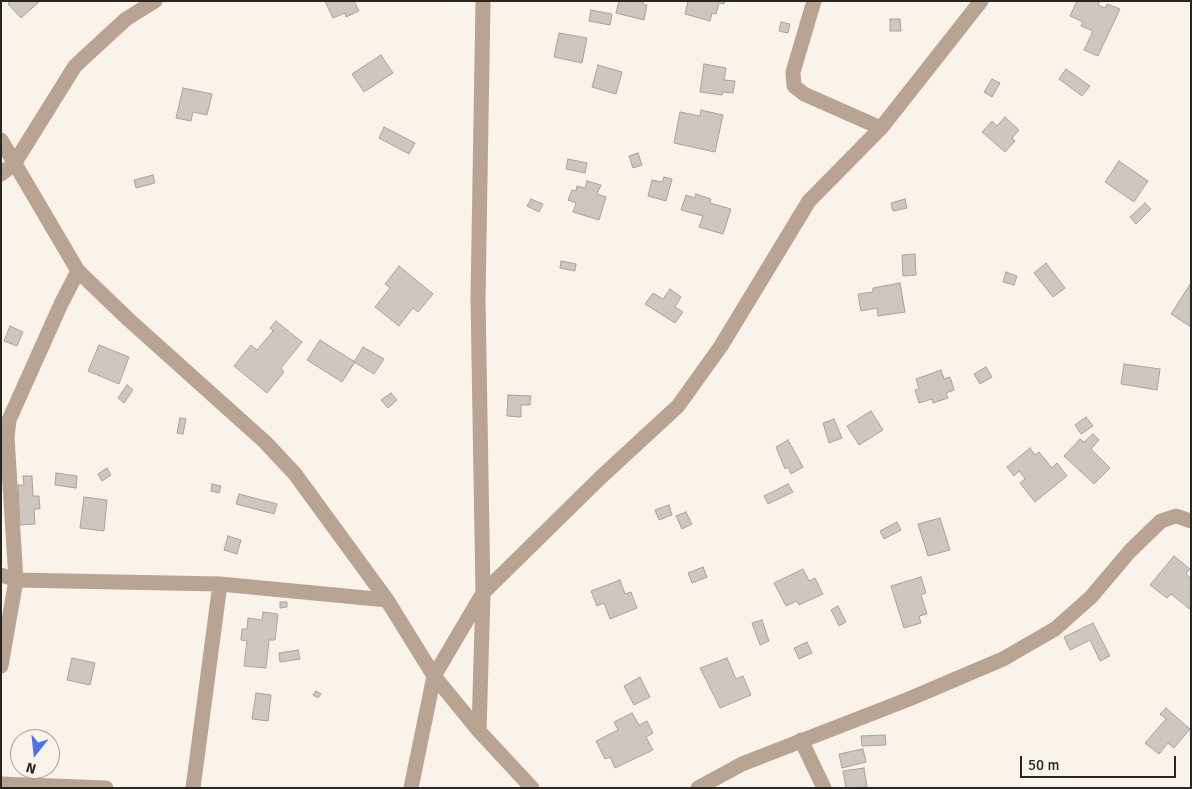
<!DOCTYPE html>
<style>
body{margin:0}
#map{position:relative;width:1192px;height:789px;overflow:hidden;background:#f9f3ea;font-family:Signika,sans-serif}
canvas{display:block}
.frame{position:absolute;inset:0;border:2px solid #282623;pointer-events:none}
.north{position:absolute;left:10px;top:729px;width:50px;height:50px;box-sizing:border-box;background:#f9f3ea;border:1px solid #a5a19a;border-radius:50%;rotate:196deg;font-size:14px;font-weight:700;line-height:20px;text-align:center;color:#282623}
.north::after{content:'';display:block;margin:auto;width:18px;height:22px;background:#4c73e7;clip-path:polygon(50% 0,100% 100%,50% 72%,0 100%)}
.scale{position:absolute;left:1020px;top:756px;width:156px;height:22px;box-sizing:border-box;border:2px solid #282623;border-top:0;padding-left:6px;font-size:15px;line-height:18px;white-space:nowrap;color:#282623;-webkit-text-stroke:4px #f9f3ea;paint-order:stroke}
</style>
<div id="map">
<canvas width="1192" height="789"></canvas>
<div class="frame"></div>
<div class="north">N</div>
<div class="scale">50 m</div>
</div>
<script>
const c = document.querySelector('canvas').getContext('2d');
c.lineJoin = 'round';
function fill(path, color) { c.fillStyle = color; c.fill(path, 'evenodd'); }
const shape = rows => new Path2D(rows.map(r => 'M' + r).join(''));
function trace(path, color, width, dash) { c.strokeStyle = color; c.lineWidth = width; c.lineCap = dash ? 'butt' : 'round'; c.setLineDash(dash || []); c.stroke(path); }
const building = shape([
 [10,1,40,1,21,18,8,4,10,1],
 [325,1,354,1,359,11,346,17,345,13,333,18,325,1],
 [619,1,644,1,643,4,647,5,644,20,616,13,619,1],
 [688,1,725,1,724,4,719,3,716,14,712,13,710,21,685,14,688,1],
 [1077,1,1100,1,1098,5,1105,8,1107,4,1120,9,1098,56,1084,50,1093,31,1081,26,1083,22,1070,16,1077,1],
 [591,10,612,14,610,25,589,21,591,10],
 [890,19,900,19,901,31,890,31,890,19],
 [781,22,790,24,788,33,779,31,781,22],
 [559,33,587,38,582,63,554,57,559,33],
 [381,55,393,73,364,92,352,74,381,55],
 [704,64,726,68,724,80,735,81,733,93,723,92,722,95,700,92,704,64],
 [598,65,622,72,616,94,592,87,598,65],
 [1066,69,1090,86,1082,96,1059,79,1066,69],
 [992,79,1000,83,992,97,984,92,992,79],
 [183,88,212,94,207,115,193,112,191,121,176,118,183,88],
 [701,110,723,115,715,152,674,143,680,112,700,116,701,110],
 [1005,117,1019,130,1012,138,1015,141,1005,152,982,132,992,121,997,126,1005,117],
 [384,127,415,143,409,154,379,138,384,127],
 [638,153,642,165,633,168,629,156,638,153],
 [568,159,587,163,585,173,566,169,568,159],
 [1119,161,1148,181,1134,202,1105,182,1119,161],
 [153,175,155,183,136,188,134,180,153,175],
 [664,177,672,179,666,201,648,196,652,180,662,182,664,177],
 [587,181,601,185,597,194,606,197,599,220,573,212,576,203,568,200,572,190,576,191,577,186,585,188,587,181],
 [696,194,711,199,710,203,731,209,723,234,699,227,703,216,681,210,686,195,695,198,696,194],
 [531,199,543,204,539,212,527,206,531,199],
 [905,199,907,208,893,211,891,203,905,199],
 [1145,203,1151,209,1136,224,1130,217,1145,203],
 [915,254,916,275,903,276,902,255,915,254],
 [561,261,576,264,575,271,560,268,561,261],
 [1046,263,1065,288,1053,297,1034,273,1046,263],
 [399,266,433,294,418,312,413,308,399,326,375,307,390,288,385,284,399,266],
 [1006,272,1017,276,1014,285,1003,282,1006,272],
 [900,283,905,312,878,316,877,308,861,311,858,294,873,292,873,288,900,283],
 [1191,283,1191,327,1171,314,1191,283],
 [670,289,681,297,675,307,683,312,675,323,645,304,653,293,663,299,670,289],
 [276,321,302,342,281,368,284,372,267,393,234,366,251,345,257,350,273,331,270,328,276,321],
 [10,326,23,332,17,346,4,341,10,326],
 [320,340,355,362,342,382,307,360,320,340],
 [99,345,129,357,119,384,88,371,99,345],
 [363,347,384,359,374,374,354,362,363,347],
 [1124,364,1160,369,1157,390,1121,384,1124,364],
 [986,367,992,377,980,384,974,374,986,367],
 [941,370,944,379,950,377,954,390,946,393,948,398,933,403,932,399,919,403,915,390,919,389,916,379,941,370],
 [127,385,133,390,124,403,118,398,127,385],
 [391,393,397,400,388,408,381,400,391,393],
 [508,395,531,396,530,405,521,405,521,417,507,416,508,395],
 [871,411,883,430,859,445,847,426,871,411],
 [1086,417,1093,426,1081,434,1075,425,1086,417],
 [180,418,186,419,183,434,177,433,180,418],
 [834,419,842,438,829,443,823,423,834,419],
 [1093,434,1099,440,1091,449,1110,468,1094,484,1064,456,1080,439,1084,442,1093,434],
 [788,440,803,467,791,474,788,467,785,469,776,447,788,440],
 [1030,448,1035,455,1039,452,1052,468,1057,463,1067,476,1035,502,1020,483,1025,479,1019,471,1014,476,1007,467,1030,448],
 [107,468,111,475,102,481,98,474,107,468],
 [56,473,77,476,76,488,55,485,56,473],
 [23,476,32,476,33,496,39,496,40,509,34,509,35,524,20,525,18,485,24,485,23,476],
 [212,484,221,486,219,493,211,491,212,484],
 [788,484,793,492,768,504,764,496,788,484],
 [239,494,277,504,274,514,236,504,239,494],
 [84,497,107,500,104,531,80,528,84,497],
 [669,505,672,515,659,520,655,510,669,505],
 [686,512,692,524,682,529,676,516,686,512],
 [940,518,950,550,928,556,918,524,940,518],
 [897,522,901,530,884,539,880,531,897,522],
 [228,536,241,540,237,554,224,550,228,536],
 [1174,556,1190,569,1186,574,1191,578,1191,610,1171,594,1167,598,1150,585,1174,556],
 [703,567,707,577,692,583,688,573,703,567],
 [803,569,809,581,815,578,823,594,799,605,797,601,786,606,774,583,803,569],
 [921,577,926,593,921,595,927,614,919,616,921,623,904,628,891,586,921,577],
 [620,580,625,594,631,592,637,608,610,619,604,603,597,606,591,591,620,580],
 [280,602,287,602,287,607,280,608,280,602],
 [838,606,846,622,839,626,831,610,838,606],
 [263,612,278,614,275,640,269,640,266,668,244,666,247,641,241,640,242,629,247,629,248,618,262,620,263,612],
 [762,620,769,641,760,645,752,623,762,620],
 [1093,623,1110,656,1100,661,1090,640,1070,650,1064,637,1093,623],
 [807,642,812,653,799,659,794,648,807,642],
 [298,650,300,659,280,662,279,653,298,650],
 [72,658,95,663,90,685,67,680,72,658],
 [727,658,736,679,743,676,751,695,720,708,700,668,727,658],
 [640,677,650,697,634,705,624,686,640,677],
 [316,691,321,694,318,698,313,695,316,691],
 [256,693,271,695,268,721,252,719,256,693],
 [1166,708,1190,729,1174,748,1168,743,1159,754,1145,743,1166,719,1160,714,1166,708],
 [632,713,639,725,647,721,653,733,646,737,653,750,615,768,610,757,605,759,596,741,618,730,614,722,632,713],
 [885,735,886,745,862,746,861,736,885,735],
 [863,749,866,762,842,768,839,754,863,749],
 [864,768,867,787,846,788,843,771,864,768]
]);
fill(building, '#d0c6c0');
trace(building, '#aba29d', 1);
trace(shape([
 [814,1,793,72,794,86,804,94,881,128],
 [1,140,78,271,128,319,265,442,295,474,387,600,434,676,479,731,532,788],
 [1,174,14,164,75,66,126,19,155,1],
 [1,575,16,580,220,584,387,600],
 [1,666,16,580,7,437,9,420,61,304,78,271],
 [479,731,483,593,478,299,483,1],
 [801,740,824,788],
 [1,784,106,788],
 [193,788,220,584],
 [411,788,434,676,483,593,600,478,678,406,721,346,809,201,881,128,981,1],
 [698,788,742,764,909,699,1003,659,1055,629,1091,597,1130,551,1161,521,1176,516,1191,521]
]), '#b9a393', 15);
</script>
